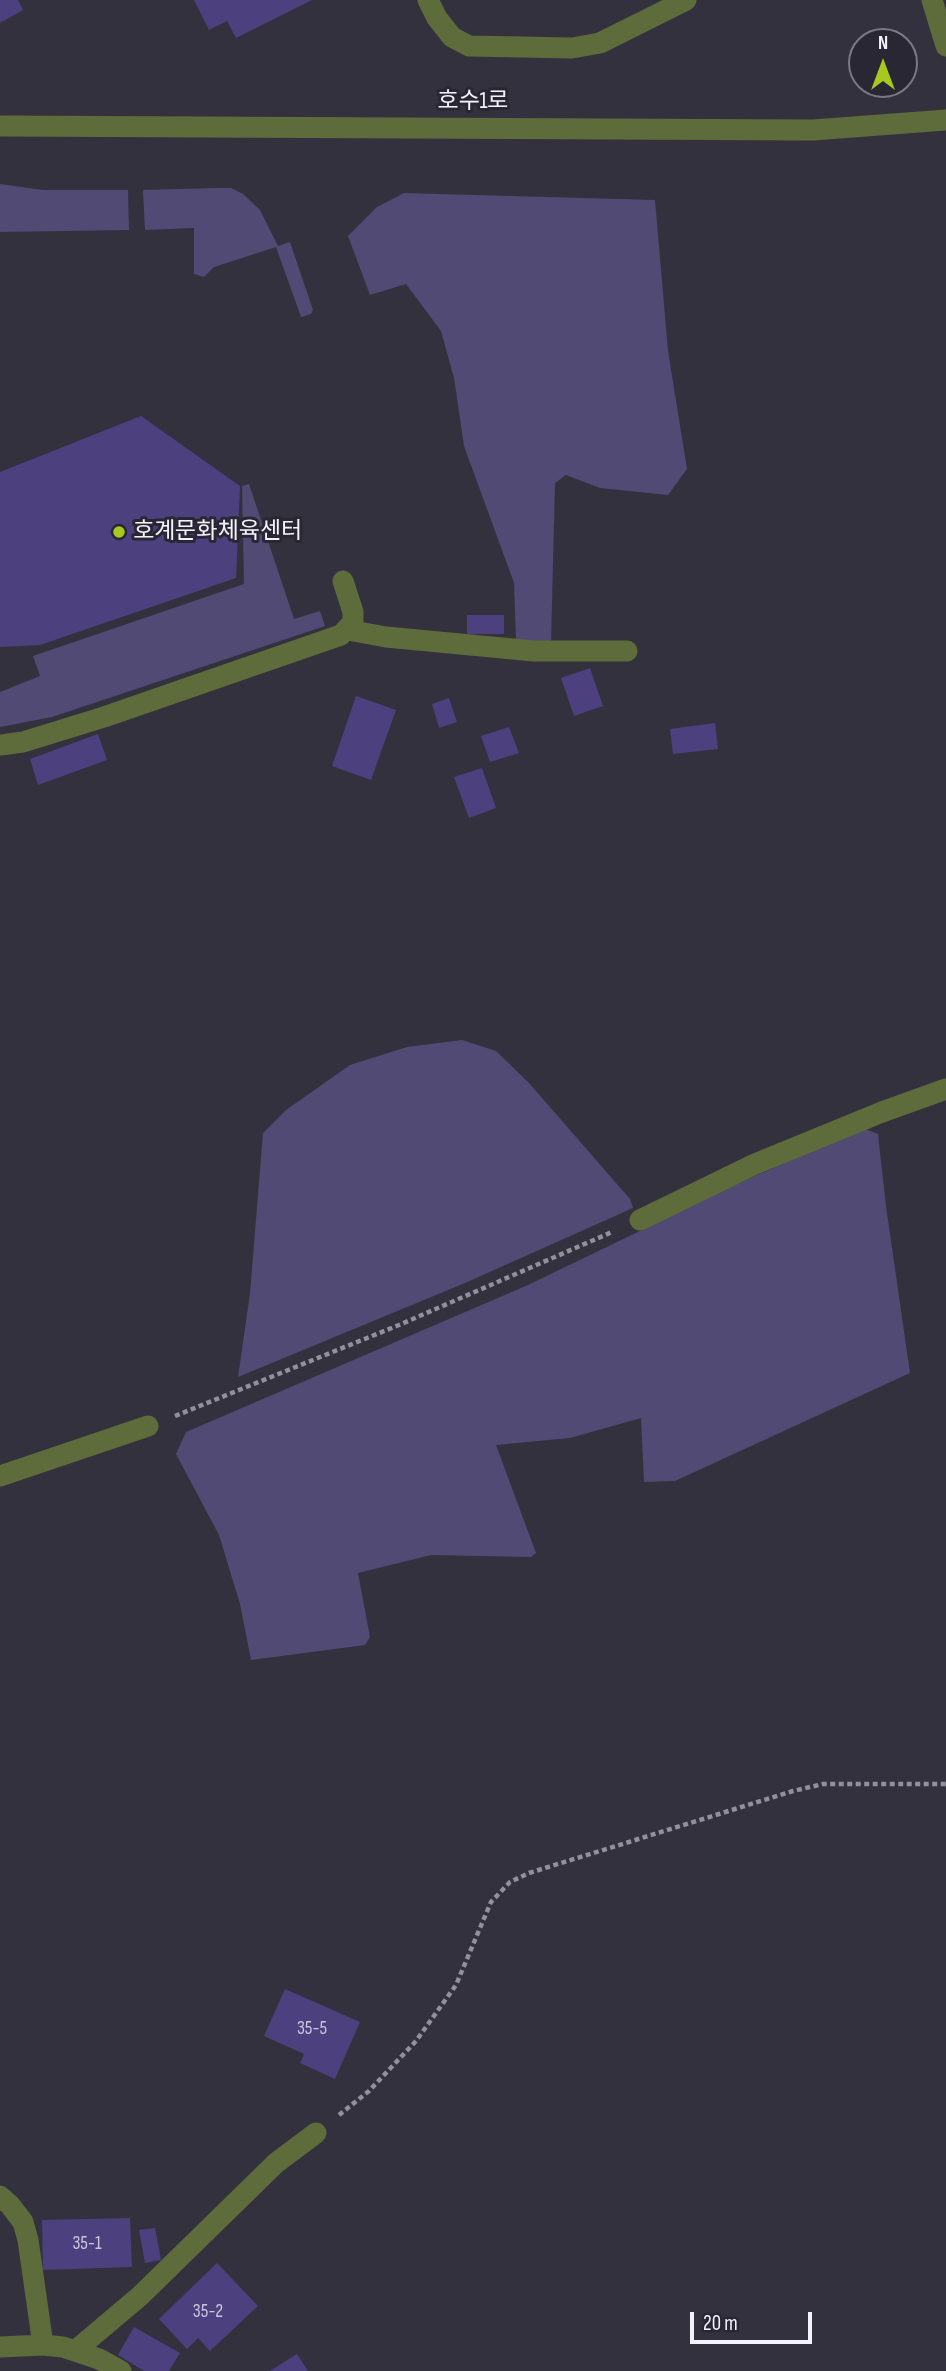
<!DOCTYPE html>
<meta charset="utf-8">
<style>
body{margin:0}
#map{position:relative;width:946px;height:2371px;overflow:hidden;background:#33313e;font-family:"Sofia Sans Condensed",sans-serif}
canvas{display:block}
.north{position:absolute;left:848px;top:28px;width:70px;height:70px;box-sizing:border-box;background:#292734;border:2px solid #7a7984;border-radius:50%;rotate:0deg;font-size:19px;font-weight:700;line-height:28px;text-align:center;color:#f4f3fc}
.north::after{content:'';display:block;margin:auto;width:24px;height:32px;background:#a6c820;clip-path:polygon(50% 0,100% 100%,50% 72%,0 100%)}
.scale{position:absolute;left:690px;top:2312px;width:122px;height:32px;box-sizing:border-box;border:4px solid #f4f3fc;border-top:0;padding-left:9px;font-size:21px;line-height:24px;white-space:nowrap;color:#f4f3fc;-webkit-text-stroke:5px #292734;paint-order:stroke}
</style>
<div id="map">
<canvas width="946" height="2371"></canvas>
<div class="north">N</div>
<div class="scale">20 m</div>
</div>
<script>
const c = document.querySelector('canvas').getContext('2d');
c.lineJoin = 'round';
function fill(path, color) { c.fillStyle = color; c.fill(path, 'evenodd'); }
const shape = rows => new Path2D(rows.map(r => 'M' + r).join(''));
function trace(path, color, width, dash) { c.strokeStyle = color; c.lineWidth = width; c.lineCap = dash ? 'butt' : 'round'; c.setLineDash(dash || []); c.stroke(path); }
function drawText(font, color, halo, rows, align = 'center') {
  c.font = font + ' "Sofia Sans Condensed","Noto Sans KR",sans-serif'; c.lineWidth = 6; c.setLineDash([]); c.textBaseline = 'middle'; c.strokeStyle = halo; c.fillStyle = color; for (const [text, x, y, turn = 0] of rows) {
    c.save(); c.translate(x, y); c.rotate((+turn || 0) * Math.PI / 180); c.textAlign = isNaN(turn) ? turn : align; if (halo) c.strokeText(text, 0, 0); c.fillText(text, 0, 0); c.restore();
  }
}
fill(shape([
 [0,184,43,190,128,190,129,230,0,232],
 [216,188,231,188,243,194,260,210,278,246,290,242,313,310,311,314,301,317,276,247,214,267,204,277,194,274,194,228,145,230,143,190],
 [404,193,655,200,668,351,687,469,668,495,600,488,566,475,555,483,551,643,516,641,514,583,464,446,454,378,441,331,406,284,370,295,348,236,377,207],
 [249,484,294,619,320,611,325,626,52,717,0,727,0,692,40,676,33,656,244,584,242,486],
 [462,1040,496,1051,529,1083,630,1199,633,1208,465,1283,238,1377,250,1293,263,1133,286,1110,350,1065,407,1047],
 [863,1128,878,1134,886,1206,910,1373,675,1481,644,1482,641,1418,570,1438,496,1445,536,1553,531,1557,431,1555,358,1573,370,1637,365,1645,251,1660,240,1604,219,1535,176,1454,186,1432,528,1285,737,1184]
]), '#504a74');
fill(shape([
 [0,0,18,0,23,10,0,23],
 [194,0,312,0,236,38,227,21,209,30],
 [141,416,240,486,236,578,40,645,0,647,0,472],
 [467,615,504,615,504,634,467,634],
 [590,668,603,706,574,716,561,678],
 [356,696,396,710,371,780,332,766],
 [449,698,457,722,439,728,432,704],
 [715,723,718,749,673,754,670,729],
 [509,727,519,753,490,762,481,736],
 [98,734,107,760,38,785,30,759],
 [482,768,496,808,469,818,454,777],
 [285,1989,360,2022,335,2079,300,2063,304,2054,264,2036],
 [130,2218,132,2267,43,2270,42,2220],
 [155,2228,161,2260,145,2263,139,2230],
 [217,2263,258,2306,210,2351,198,2338,187,2349,159,2319],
 [134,2327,180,2353,169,2371,144,2371,118,2355],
 [297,2354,308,2371,270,2371]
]), '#4c407f');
trace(shape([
 [175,1416,399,1325,612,1232],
 [339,2115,369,2091,416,2041,456,1985,491,1902,510,1882,529,1873,793,1791,823,1784,946,1784]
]), '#92909c', 4.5, [5, 3.5]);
trace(shape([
 [428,0,437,18,452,37,469,46,572,48,600,43,686,0],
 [932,0,946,46],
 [0,126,813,130,946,120],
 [348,630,386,637,534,651,627,651],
 [0,745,23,742,104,717,341,635,353,622,353,612,343,581],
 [640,1220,755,1164,882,1112,946,1089],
 [0,1476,148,1426],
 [0,2196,10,2205,23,2222,28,2240,43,2345],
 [0,2347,43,2345,63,2347,99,2359,121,2371],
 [76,2350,140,2296,276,2163,316,2133]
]), '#5e6b3a', 21);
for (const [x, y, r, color] of [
 [119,532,7,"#a6c820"]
]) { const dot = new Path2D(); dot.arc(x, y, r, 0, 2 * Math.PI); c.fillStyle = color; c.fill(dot); trace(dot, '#292734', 2.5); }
drawText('19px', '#cac6dd', null, [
 ["35-5",312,2029],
 ["35-1",87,2244],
 ["35-2",208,2312]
]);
drawText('23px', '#f4f3fc', '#292734', [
 ["호수1로",473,102]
]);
drawText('23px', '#f4f3fc', '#292734', [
 ["호계문화체육센터",133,532]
], 'left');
</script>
